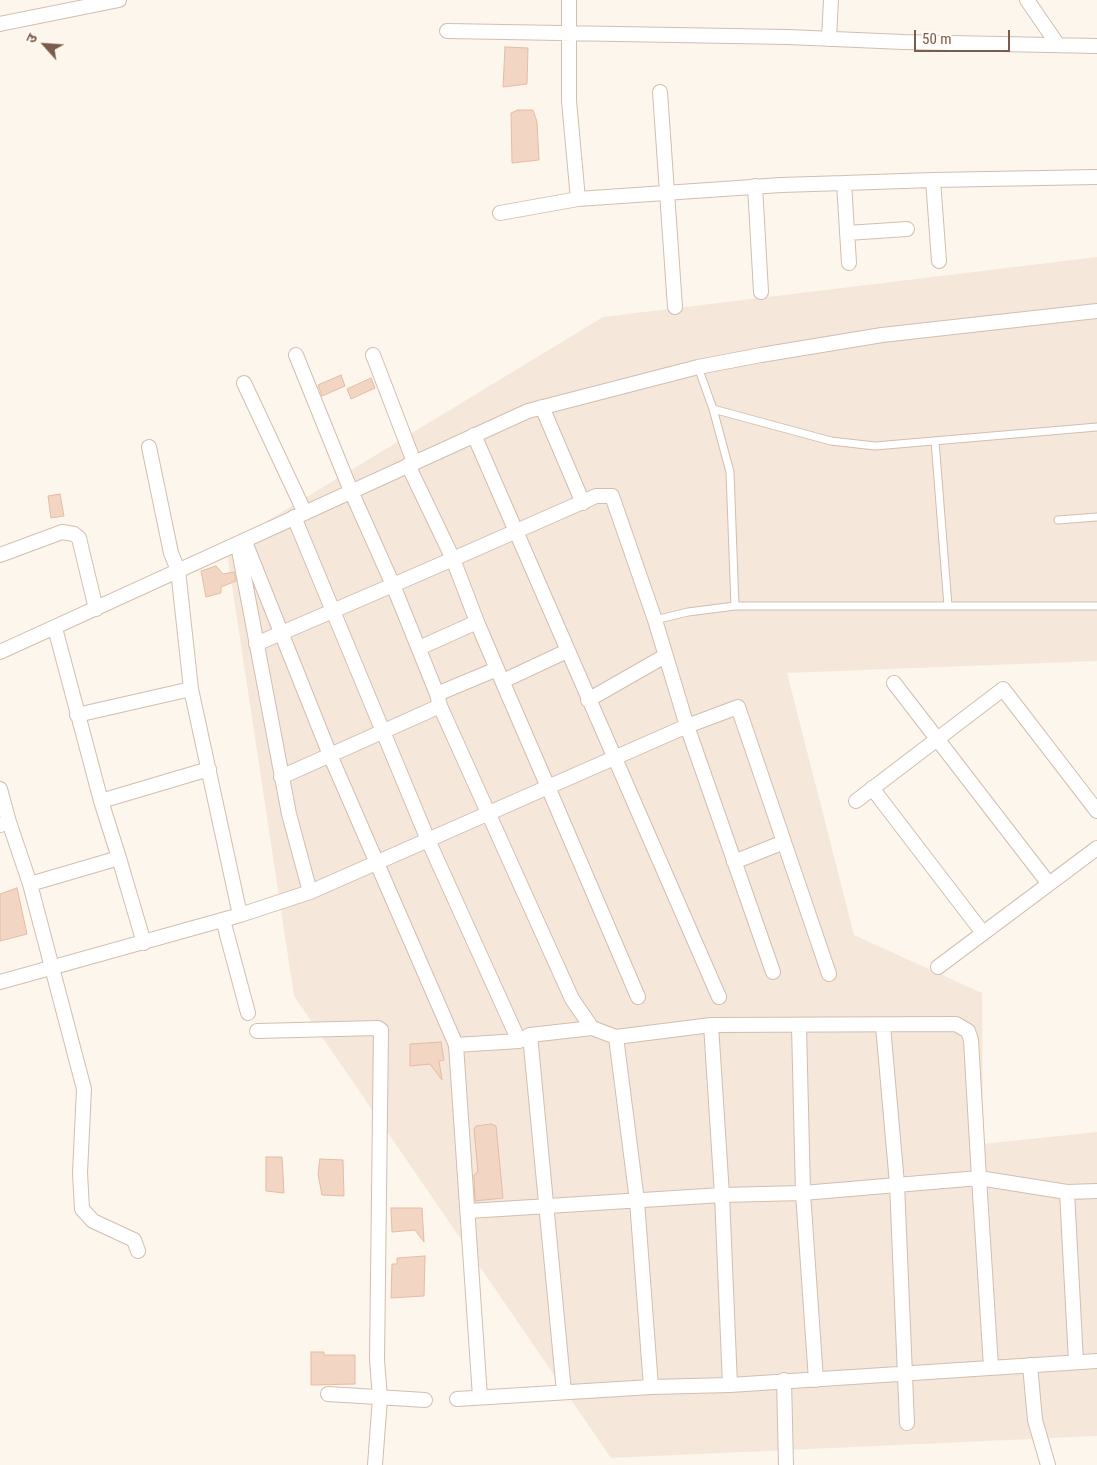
<!DOCTYPE html>
<meta charset="utf-8">
<style>
body{margin:0}
#map{position:relative;width:1097px;height:1465px;overflow:hidden;background:#fdf6ec;font-family:"Roboto Condensed","Noto Sans Devanagari",sans-serif}
canvas{display:block}
.north{position:absolute;left:20px;top:20px;width:50px;height:50px;-webkit-text-stroke:4px #fffaf3;paint-order:stroke;rotate:296deg;font-size:14px;font-weight:700;line-height:20px;text-align:center;color:#7a5c4d}
.north::after{content:'';display:block;margin:auto;width:18px;height:22px;background:#7a5c4d;clip-path:polygon(50% 0,100% 100%,50% 72%,0 100%)}
.scale{position:absolute;left:914px;top:30px;width:96px;height:22px;box-sizing:border-box;border:2px solid #7a5c4d;border-top:0;padding-left:6px;font-size:15px;line-height:18px;white-space:nowrap;color:#7a5c4d;-webkit-text-stroke:4px #fffaf3;paint-order:stroke}
</style>
<div id="map">
<canvas width="1097" height="1465"></canvas>
<div class="north">उ</div>
<div class="scale">50 m</div>
</div>
<script>
const c = document.querySelector('canvas').getContext('2d');
c.lineJoin = 'round';
function fill(path, color) { c.fillStyle = color; c.fill(path, 'evenodd'); }
const shape = rows => new Path2D(rows.map(r => 'M' + r).join(''));
function trace(path, color, width, dash) { c.strokeStyle = color; c.lineWidth = width; c.lineCap = dash ? 'butt' : 'round'; c.setLineDash(dash || []); c.stroke(path); }
fill(shape([
 [1097,257,1097,661,787,673,854,935,982,993,983,1144,1097,1132,1097,1436,611,1458,294,996,226,546,603,317]
]), '#f5e8da');
const building = shape([
 [505,47,528,48,527,84,503,87,505,47],
 [518,110,533,110,537,122,539,160,512,163,511,113,518,110],
 [341,375,345,386,322,396,318,385,341,375],
 [371,378,375,388,351,399,347,389,371,378],
 [60,494,64,516,51,518,48,496,60,494],
 [216,566,223,574,234,572,236,581,221,587,221,593,206,597,201,571,216,566],
 [17,888,27,934,0,941,0,894,17,888],
 [441,1042,444,1060,439,1061,442,1080,430,1064,410,1066,410,1044,441,1042],
 [491,1124,496,1126,503,1198,475,1201,474,1175,478,1172,474,1129,476,1126,491,1124],
 [266,1157,282,1157,284,1193,266,1191,266,1157],
 [320,1159,343,1160,344,1196,322,1195,318,1174,320,1159],
 [391,1208,422,1208,424,1242,415,1230,392,1232,391,1208],
 [425,1256,424,1296,391,1298,392,1264,397,1264,397,1258,425,1256],
 [311,1352,324,1352,324,1355,355,1355,355,1384,311,1385,311,1352]
]);
fill(building, '#f3d5c3');
trace(building, '#e6bba3', 1);
const service = shape([
 [698,367,713,409,730,472,735,606],
 [713,409,831,441,875,446,1097,427],
 [935,441,948,606],
 [1058,520,1097,517],
 [655,620,688,612,735,606,1097,606]
]);
const minor = shape([
 [569,0,569,101,578,199,781,185,844,183,849,263],
 [1027,0,1058,45],
 [0,24,119,0],
 [447,31,788,37,903,42,1097,46],
 [829,39,831,0],
 [660,92,675,307],
 [933,180,1097,177],
 [844,183,933,180,939,261],
 [755,186,761,292],
 [500,213,578,199],
 [847,233,907,229],
 [296,355,351,491,393,585,453,559,408,465],
 [373,355,414,462],
 [244,383,305,513],
 [542,407,583,503],
 [474,435,719,997],
 [294,517,428,840,519,1041],
 [245,542,330,755,456,1045,480,1397],
 [238,545,289,814,310,892,240,915],
 [0,555,62,532,74,534,79,538,96,609],
 [55,628,101,801,209,769],
 [256,644,393,585,437,694,440,706,281,777],
 [419,648,477,622,453,559,596,496,612,496,655,620,687,726,548,787,638,997],
 [0,652,528,411,698,367,761,355,882,335,1097,311],
 [503,681,567,651],
 [894,683,1049,884],
 [437,694,497,669,477,622],
 [588,700,665,656],
 [440,706,572,999,592,1028],
 [77,715,191,689],
 [872,788,983,933],
 [0,789,9,822],
 [101,801,119,858],
 [856,801,1003,689,1097,811],
 [0,825,9,822,30,884,84,1089,80,1173,82,1209,93,1221,134,1240,138,1251],
 [734,862,784,842],
 [30,884,119,858,144,943],
 [310,892,548,787,497,669],
 [223,920,248,1013],
 [938,967,1097,848],
 [773,972,687,726,738,707,829,974],
 [0,982,240,915,191,689,178,570,171,553,149,447],
 [711,1025,722,1195,730,1385],
 [799,1026,803,1193,816,1380],
 [883,1026,897,1184,907,1423],
 [257,1031,378,1028,381,1030,377,1360,380,1398,375,1465],
 [530,1035,564,1392],
 [616,1037,637,1201,651,1387],
 [456,1045,519,1041,530,1035,592,1028,616,1037,711,1025,956,1024,968,1031,971,1040,979,1178,1067,1192,1097,1191],
 [1067,1192,1076,1362],
 [469,1211,722,1195,803,1193,979,1178,991,1367],
 [1030,1365,1035,1420,1048,1465],
 [784,1380,786,1465],
 [328,1394,425,1400],
 [457,1399,651,1387,730,1385,1097,1361]
]);
trace(service, '#d1beb0', 9);
trace(minor, '#d1beb0', 16);
trace(service, '#fff', 7);
trace(minor, '#fff', 14);
</script>
